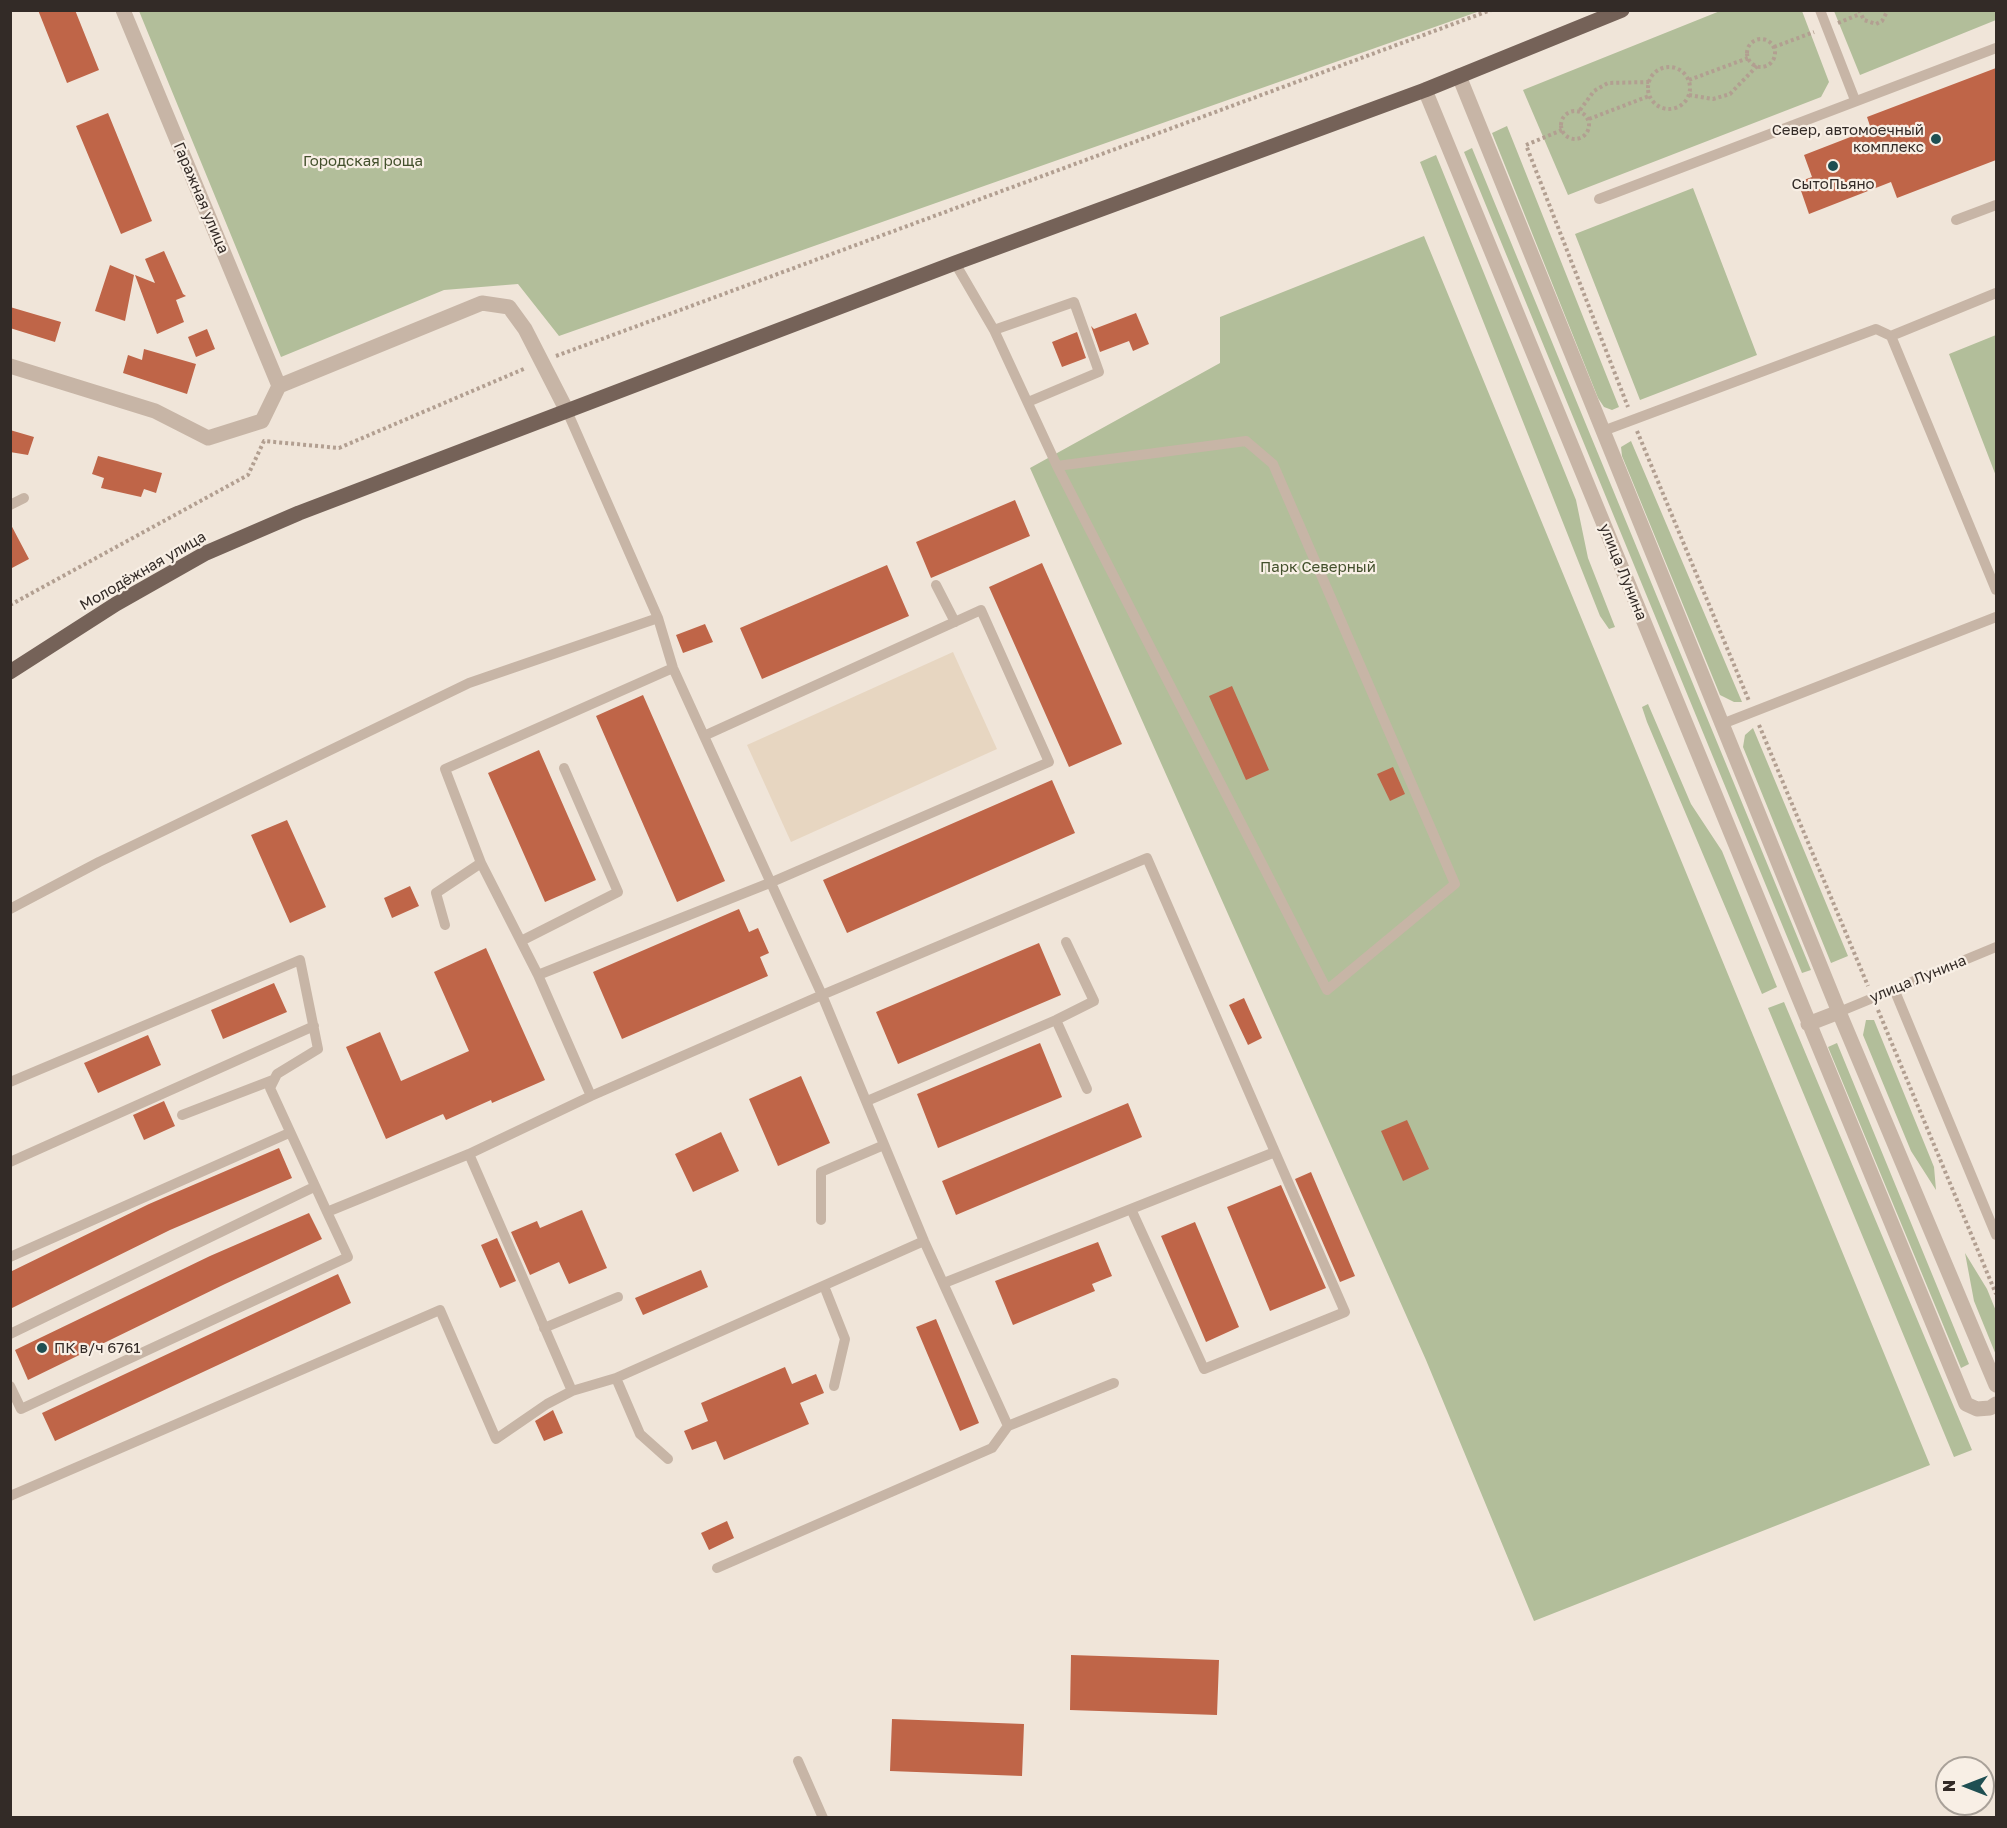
<!DOCTYPE html>
<meta charset="utf-8">
<style>
body{margin:0}
#map{position:relative;width:2007px;height:1828px;overflow:hidden;background:#f0e5d9;font-family:"Golos Text",sans-serif}
canvas{display:block}
.frame{position:absolute;inset:0;border:12px solid #332b27;pointer-events:none}
.north{position:absolute;left:1935px;top:1756px;width:60px;height:60px;box-sizing:border-box;background:#f8efe5;border:2px solid #a9a199;border-radius:50%;rotate:270deg;font-size:16px;font-weight:700;line-height:24px;text-align:center;color:#332b27}
.north::after{content:'';display:block;margin:auto;width:21px;height:27px;background:#1f4f52;clip-path:polygon(50% 0,100% 100%,50% 72%,0 100%)}
</style>
<div id="map">
<canvas width="2007" height="1828"></canvas>
<div class="frame"></div>
<div class="north">N</div>
</div>
<script>
const c = document.querySelector('canvas').getContext('2d');
c.lineJoin = 'round';
function fill(path, color) { c.fillStyle = color; c.fill(path, 'evenodd'); }
const shape = rows => new Path2D(rows.map(r => 'M' + r).join(''));
function trace(path, color, width, dash) { c.strokeStyle = color; c.lineWidth = width; c.lineCap = dash ? 'butt' : 'round'; c.setLineDash(dash || []); c.stroke(path); }
function drawText(font, color, halo, rows, align = 'center') {
  c.font = font + ' "Golos Text",sans-serif'; c.lineWidth = 4.5; c.setLineDash([]); c.textBaseline = 'middle'; c.strokeStyle = halo; c.fillStyle = color; for (const [text, x, y, turn = 0] of rows) {
    c.save(); c.translate(x, y); c.rotate((+turn || 0) * Math.PI / 180); c.textAlign = isNaN(turn) ? turn : align; if (halo) c.strokeText(text, 0, 0); c.fillText(text, 0, 0); c.restore();
  }
}
fill(shape([
 [139,11,1480,11,559,336,518,284,444,290,281,357],
 [1720,11,1802,11,1829,82,1821,97,1568,195,1523,90],
 [1834,11,1996,11,1996,20,1860,75],
 [1507,126,1619,407,1612,410,1604,407,1598,398,1492,133],
 [1472,148,1811,970,1802,973,1464,152],
 [1436,155,1576,500,1588,558,1615,627,1609,629,1600,616,1420,162],
 [1693,188,1757,355,1640,400,1575,234],
 [1424,236,1930,1465,1534,1621,1426,1360,1030,468,1220,363,1220,317],
 [1996,335,1996,476,1949,354],
 [1631,441,1742,702,1734,702,1720,695,1622,456,1621,447],
 [1648,704,1691,804,1722,851,1777,987,1762,994,1647,722,1642,707],
 [1753,728,1848,956,1831,963,1743,747,1745,735],
 [1784,1002,1972,1450,1954,1457,1768,1008],
 [1866,1020,1874,1020,1934,1167,1936,1190,1911,1151,1863,1035],
 [1837,1043,1969,1364,1961,1368,1828,1047],
 [1965,1253,1987,1289,1996,1311,1996,1355,1974,1301]
]), '#b2be9a');
fill(shape([
 [953,652,997,749,791,842,747,745]
]), '#e7d6c1');
fill(shape([
 [38,10,75,10,99,70,67,83],
 [1996,68,1996,160,1897,198,1891,182,1809,214,1798,182,1812,177,1804,155,1871,129,1867,117],
 [108,113,152,221,121,234,76,126],
 [164,251,183,294,186,296,176,300,184,322,157,334,135,275,155,283,145,259],
 [110,265,134,275,125,321,95,311],
 [10,307,61,322,55,342,10,328],
 [1136,313,1149,344,1133,351,1129,341,1100,352,1091,326,1094,329],
 [207,329,215,349,196,357,188,337],
 [1077,332,1086,358,1062,367,1052,342],
 [144,349,196,364,187,394,123,373,128,355,142,360],
 [10,430,34,437,28,455,10,452],
 [98,456,162,473,156,493,144,489,141,497,101,488,104,478,92,474],
 [1015,500,1030,536,931,578,916,542],
 [10,523,29,559,10,569],
 [1042,563,1122,744,1069,767,989,587],
 [887,565,909,616,762,679,740,628],
 [705,624,713,642,683,653,676,635],
 [1232,686,1269,770,1246,780,1209,696],
 [643,695,725,881,677,902,596,716],
 [539,750,596,880,545,902,488,773],
 [1393,767,1405,794,1390,801,1377,774],
 [1052,780,1075,833,847,933,823,880],
 [287,820,326,907,290,923,251,835],
 [410,886,419,906,392,918,384,898],
 [739,909,749,932,758,928,769,953,760,957,768,976,622,1039,593,972],
 [1039,943,1061,995,898,1064,876,1012],
 [486,948,545,1080,492,1103,491,1100,446,1120,443,1114,386,1139,346,1047,380,1032,401,1081,469,1051,434,972],
 [274,983,287,1012,223,1039,211,1010],
 [1244,998,1262,1038,1248,1045,1229,1005],
 [148,1035,161,1065,98,1093,84,1063],
 [1040,1043,1062,1097,938,1148,917,1094],
 [801,1076,830,1143,778,1166,749,1099],
 [164,1101,175,1126,144,1140,133,1115],
 [1128,1103,1142,1137,956,1215,942,1181],
 [1407,1120,1429,1169,1403,1181,1381,1131],
 [721,1132,739,1171,693,1192,675,1154],
 [279,1148,292,1178,170,1230,10,1309,10,1272,149,1204],
 [1311,1172,1355,1276,1340,1282,1295,1179],
 [1281,1185,1326,1288,1270,1311,1227,1207],
 [582,1210,607,1268,569,1284,559,1262,530,1275,511,1232,537,1221,540,1228],
 [309,1213,322,1239,225,1284,28,1380,15,1350,210,1256],
 [1195,1222,1239,1327,1206,1342,1161,1236],
 [497,1238,516,1281,500,1288,481,1245],
 [1098,1242,1112,1276,1092,1284,1095,1291,1013,1325,995,1281],
 [701,1270,708,1287,643,1315,635,1298],
 [338,1274,351,1303,55,1441,42,1413],
 [936,1319,979,1423,960,1431,916,1327],
 [785,1367,792,1384,816,1374,824,1393,800,1403,809,1424,724,1460,716,1441,692,1450,684,1431,708,1421,701,1403],
 [553,1410,563,1433,544,1441,535,1421],
 [727,1521,734,1538,709,1550,701,1533],
 [1071,1655,1219,1660,1217,1715,1070,1710],
 [892,1719,1024,1724,1022,1776,890,1771]
]), '#bf6548');
trace(shape([
 [1859,10,1864,20,1876,24,1882,21,1888,10],
 [1838,23,1860,14],
 '1747 53a14 14 0 1 1 28 0a14 14 0 1 1-28 0Z',
 [1774,47,1814,32],
 '1648 88a21 21 0 1 1 42 0a21 21 0 1 1-42 0Z',
 [1689,80,1748,58],
 [1689,95,1713,99,1730,94,1757,66],
 [1580,110,1594,91,1608,83,1649,82],
 '1561 125a14 14 0 1 1 28 0a14 14 0 1 1-28 0Z',
 [1589,119,1649,96],
 [1562,130,1526,145,1628,407],
 [556,356,1491,10],
 [1637,431,1749,701],
 [10,605,248,475,264,441,339,448,526,368],
 [1759,725,1868,986],
 [1878,1010,1996,1294]
]), '#b29f91', 4, [3, 3]);
trace(shape([
 [1820,10,1855,100],
 [1599,199,1996,48],
 [1956,220,1996,205],
 [955,263,994,330,1057,466,1327,990,1455,884,1273,464,1246,441,1057,466],
 [994,330,1074,302,1099,372,1028,402],
 [1891,336,1996,293],
 [567,411,658,618,673,668,822,995,924,1241,1008,1426],
 [1603,431,1876,329,1891,336,1996,590],
 [10,505,24,498],
 [936,585,955,622],
 [1722,724,1996,617],
 [10,909,99,862,469,683,658,618],
 [445,925,436,893,481,863],
 [521,941,618,892,564,768],
 [538,975,772,882,1049,762,981,610,706,735],
 [1894,989,1996,1235],
 [1839,1012,1996,947],
 [1056,1020,1087,1089],
 [10,1082,300,960,318,1049,277,1074,270,1088,327,1212,469,1154,591,1096,822,995,1147,858,1275,1152,944,1283],
 [591,1096,538,975,481,863,445,769,673,668],
 [867,1101,1056,1020,1094,1001,1066,942],
 [182,1115,273,1080],
 [469,1154,572,1391,616,1378,924,1241],
 [10,1162,314,1026],
 [1131,1209,1204,1369,1345,1312,1275,1152],
 [821,1220,821,1172,884,1145],
 [10,1257,289,1133],
 [826,1291,845,1339,834,1386],
 [544,1328,618,1297],
 [10,1334,314,1187],
 [616,1378,640,1434,668,1459],
 [10,1386,21,1409,348,1257,327,1212],
 [10,1496,440,1310,496,1439,547,1404,572,1391],
 [717,1568,992,1448,1008,1426,1114,1383],
 [798,1761,823,1818]
]), '#c7b5a6', 10);
trace(shape([
 [123,10,279,386],
 [1459,76,1839,1012,1996,1385],
 [1425,90,1966,1404,1977,1409,1990,1408,1996,1404],
 [10,366,155,411,208,438,262,421,279,386],
 [279,386,482,303,509,307,525,329,567,411],
 [1808,1024,1839,1012]
]), '#c7b5a6', 15);
trace(shape([
 [10,672,116,604,206,553,299,513,955,263,1425,90,1622,10]
]), '#756258', 15);
for (const [x, y, r, color] of [
 [1936,139,6,"#1f4f52"],
 [1833,166,6,"#1f4f52"],
 [42,1348,6,"#1f4f52"]
]) { const dot = new Path2D(); dot.arc(x, y, r, 0, 2 * Math.PI); c.fillStyle = color; c.fill(dot); trace(dot, '#f8efe5', 2); }
drawText('15px', '#332b27', '#f8efe5', [
 ["Север, автомоечный",1924,130],
 ["комплекс",1924,147],
 ["СытоПьяно",1833,184,"center"],
 ["ПК в/ч 6761",54,1348,"left"]
], 'right');
drawText('15px', '#43502c', '#f8efe5', [
 ["Городская роща",363,161],
 ["Парк Северный",1318,567]
]);
drawText('15px', '#332b27', '#f8efe5', [
 ["Гаражная улица",201,198,67],
 ["Молодёжная улица",143,571,-30],
 ["улица Лунина",1623,572,68],
 ["улица Лунина",1918,979,-22]
]);
</script>
